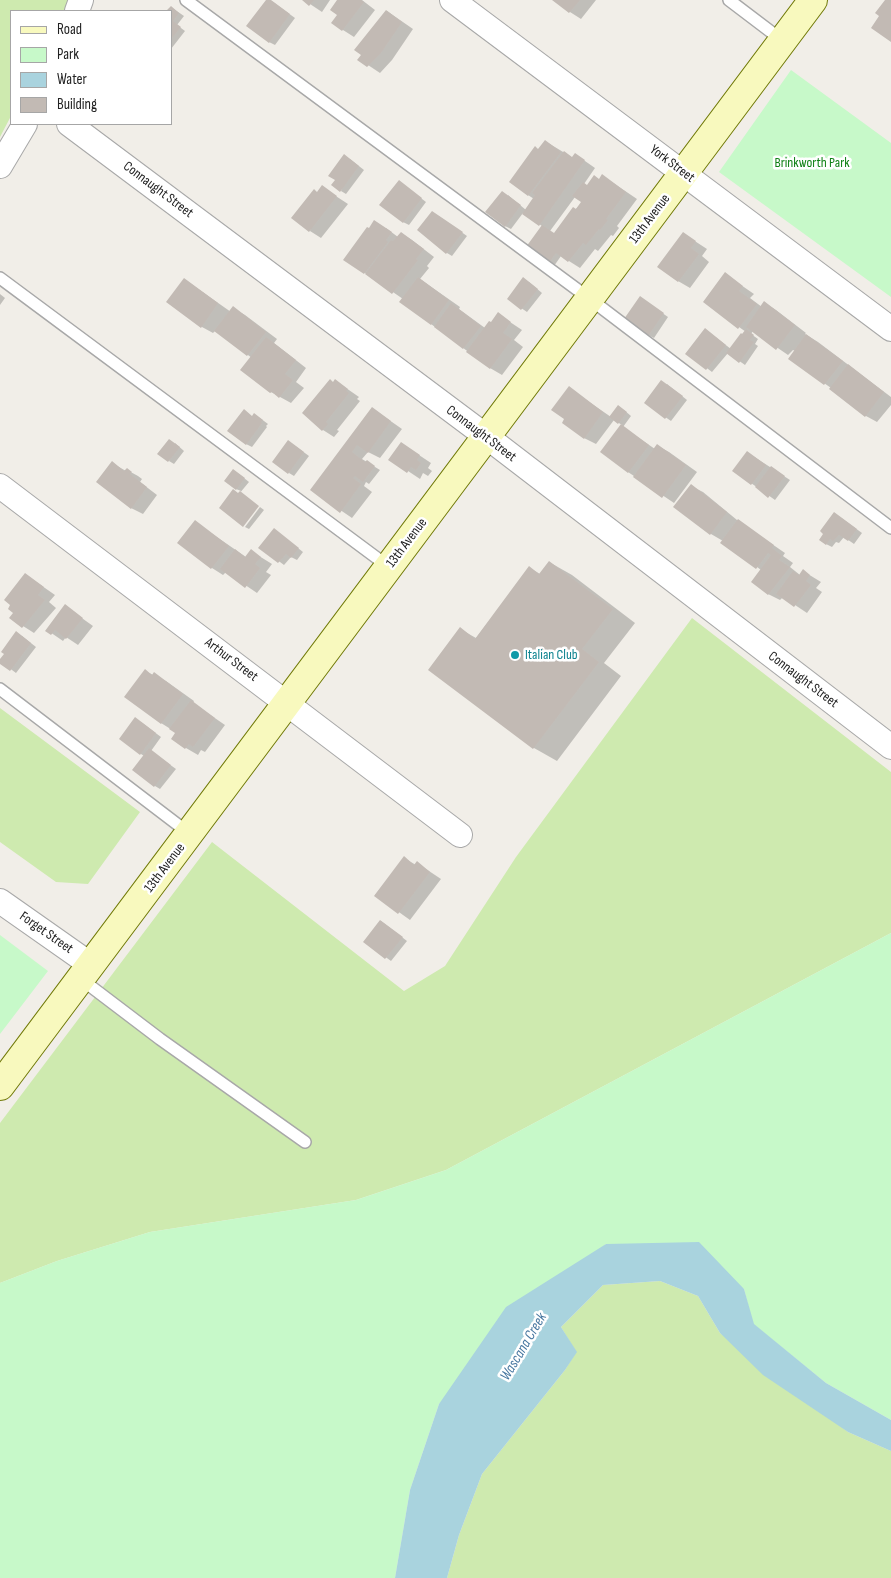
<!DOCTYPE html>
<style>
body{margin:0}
#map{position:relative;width:891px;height:1578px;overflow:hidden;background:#f1eee8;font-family:"Sofia Sans Condensed",sans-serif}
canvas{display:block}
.legend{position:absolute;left:10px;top:10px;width:162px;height:115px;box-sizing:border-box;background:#fff;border:1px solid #a6a6a6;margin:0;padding:6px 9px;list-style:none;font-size:15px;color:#212121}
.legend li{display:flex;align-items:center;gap:10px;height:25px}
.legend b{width:25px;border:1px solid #a6a6a6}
</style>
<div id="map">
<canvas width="891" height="1578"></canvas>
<ul class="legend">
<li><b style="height:6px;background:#f8f9be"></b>Road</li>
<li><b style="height:14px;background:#c7f9c9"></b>Park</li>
<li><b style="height:14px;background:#a9d3de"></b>Water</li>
<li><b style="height:14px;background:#c2bab4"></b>Building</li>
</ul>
</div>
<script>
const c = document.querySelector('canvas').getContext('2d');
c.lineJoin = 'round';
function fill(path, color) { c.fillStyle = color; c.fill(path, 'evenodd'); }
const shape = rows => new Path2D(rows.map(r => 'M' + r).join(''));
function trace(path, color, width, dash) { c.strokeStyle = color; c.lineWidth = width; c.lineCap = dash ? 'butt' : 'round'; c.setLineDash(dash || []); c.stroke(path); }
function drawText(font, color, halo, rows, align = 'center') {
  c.font = font + ' "Sofia Sans Condensed",sans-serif'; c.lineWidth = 5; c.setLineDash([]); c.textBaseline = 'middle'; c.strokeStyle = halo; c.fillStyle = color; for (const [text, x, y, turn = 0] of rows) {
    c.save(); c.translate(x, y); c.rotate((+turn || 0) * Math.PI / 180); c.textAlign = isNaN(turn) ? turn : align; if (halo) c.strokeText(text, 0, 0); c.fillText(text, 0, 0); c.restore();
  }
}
fill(shape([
 [0,0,70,0,64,11,11,11,11,116,0,137],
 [692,618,891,772,891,933,446,1170,356,1200,150,1232,57,1261,0,1283,0,1123,212,842,404,991,445,966,516,857],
 [0,708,140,812,88,884,56,882,0,842],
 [660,1281,698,1296,720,1333,848,1432,891,1451,891,1578,447,1578,459,1535,482,1474,565,1370,576,1352,561,1327,603,1285]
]), '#ceeaaf');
fill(shape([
 [791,70,891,143,891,297,719,172],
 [891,933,891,1420,826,1383,753,1324,744,1289,606,1244,439,1404,410,1490,395,1578,0,1578,0,1283,57,1261,150,1232,356,1200,446,1170],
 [0,935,48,971,0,1034]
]), '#c7f9c9');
fill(shape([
 [699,1242,744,1289,754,1324,826,1383,891,1420,891,1451,848,1432,763,1375,720,1333,698,1296,660,1281,603,1285,561,1327,577,1352,565,1370,482,1474,459,1535,447,1578,395,1578,410,1490,439,1404,506,1307,606,1244]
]), '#a9d3de');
fill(shape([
 [267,0,273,2,295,18,275,45,269,42],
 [304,0,330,0,322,12],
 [339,0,362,0,375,10,354,37,343,30,339,15],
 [555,0,596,0,581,19,570,12],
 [171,7,184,16,177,25,185,31,171,49,171,11,168,11],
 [387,11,413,29,392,60,380,73,359,59],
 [545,141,573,158,575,154,595,168,584,184,588,186,600,180,603,176,637,199,617,226,619,228,613,236,611,235,598,251,595,249,580,268,561,256,554,266,548,263,542,226,523,213,511,229,505,226,508,195,526,210,534,199,528,195,539,150],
 [575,197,582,202,554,234,550,231],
 [350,159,364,170,346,194,341,191],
 [404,185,426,202,409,225,403,222],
 [322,187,348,204,321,238,310,231,318,193],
 [437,215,467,236,452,256,447,253],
 [386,228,398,237,401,233,412,240,434,257,427,266,429,268,420,279,460,307,459,309,485,328,491,324,498,314,522,330,514,340,523,347,502,375,490,368,431,324,403,299,345,259],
 [684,234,707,249,702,256,709,262,690,288,678,281],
 [725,274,754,294,750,298,762,307,765,303,776,310,806,333,805,334,818,342,891,397,891,405,877,422,866,416,831,388,789,358,795,351,793,350,788,355,753,331,751,334,758,339,755,344,758,346,745,365,728,353,712,372,687,353,710,333,731,349,746,332,704,302],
 [184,279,231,312,233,308,245,315,277,339,274,343,306,368,296,382,304,388,291,403,271,392,252,358,215,331,213,333,202,327],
 [529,282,542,293,527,312,508,299],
 [0,294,5,298,0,305],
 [645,301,668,317,654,338,648,335],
 [336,381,359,397,357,399,360,401,337,430,339,431,334,437,323,430,304,413],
 [667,384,687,400,671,421,645,403],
 [569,388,611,417,624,410,631,416,623,427,655,449,658,446,669,452,697,472,674,503,628,472,622,425,614,420,596,444,584,438],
 [372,408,402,429,380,458,368,452,362,459,380,470,369,484,366,482,364,486,372,492,352,518,311,490],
 [253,417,260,418,268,424,266,426,267,427,252,447,246,444],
 [175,443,184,451,174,464,169,461],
 [294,445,309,456,294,476,289,473],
 [413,451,431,463,428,468,432,471,428,476,423,473,420,479,390,459],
 [753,456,790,480,775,500,734,471],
 [112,463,126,471,127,470,138,476,142,479,140,482,157,495,143,514,131,508],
 [239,474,249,482,239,494,241,491,236,489],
 [691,486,703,492,737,520,785,553,783,556,793,563,790,567,800,575,803,571,821,582,816,588,822,592,807,613,783,597,780,600,768,594,761,570,723,541,711,534],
 [260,507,264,510,249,529,245,527],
 [840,517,862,533,854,544,844,537,839,543,836,542,832,547,826,544],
 [195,522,246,557,251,551,272,564,266,572,271,575,257,593,226,572,223,575,212,568,179,543],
 [279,533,303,552,297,560,291,557,284,565,260,547],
 [549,562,572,575,635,623,604,663,621,676,557,761,534,748,430,669,460,629,476,638,530,568,540,574],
 [25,574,55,595,49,602,56,608,34,633,23,626,15,613],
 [65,606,93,626,78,645,66,637,63,641,47,630],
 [22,636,36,647,16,673,0,661],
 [145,671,166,681,194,701,193,703,225,725,205,752,201,750,198,755,186,748,173,738,177,733,161,723],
 [141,722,161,737,151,751,176,769,160,789,155,786,144,756,141,754],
 [404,858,416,865,417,863,441,879,410,920,375,895],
 [381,921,407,941,391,961,365,942]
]), '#0003');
fill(shape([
 [266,0,271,0,290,14,269,43,246,26],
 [302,0,314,0,309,6],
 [337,0,361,0,364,2,342,31,331,23,337,15,330,10],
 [552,0,580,0,569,13],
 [885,0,891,0,891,42,871,28,879,16,875,13],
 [171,6,179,13,173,21,181,27,171,39,171,11,166,11],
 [386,10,402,22,381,53,367,67,357,60,361,55,354,50],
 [545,140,561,152,528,196,509,182,535,146,538,149],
 [564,151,572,157,575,153,585,160,539,226,522,214,535,195,532,193],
 [344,154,359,166,340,192,331,185,335,180,328,176],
 [602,174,626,192,606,219,608,220,600,230,599,229,586,245,583,243,568,262,556,253,548,264,526,247,542,225,554,233,573,207,576,209,581,202,572,196,583,182,587,185,594,175,599,179],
 [399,180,422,198,403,223,379,205],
 [322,185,337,196,309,232,291,218,314,189,317,192],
 [502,191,521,205,505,227,485,212],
 [432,211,463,232,446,254,417,230],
 [374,220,392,232,386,240,388,242,364,274,343,260,367,227,369,228],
 [401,232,424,249,416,259,418,260,392,294,365,274,391,240,393,241],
 [683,232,696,241,691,248,699,254,678,282,657,267],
 [725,272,743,286,739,291,757,304,738,329,703,302],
 [418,277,449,300,431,325,399,302],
 [523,277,538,289,521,310,507,299],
 [184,278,218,303,201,328,166,302],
 [640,296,664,313,648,336,624,319],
 [764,301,795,325,776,350,746,327],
 [451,303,481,326,463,349,434,327],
 [233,306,266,332,247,356,214,331],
 [498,312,511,322,503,333,512,339,490,369,466,352,489,321,491,322],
 [705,328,726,345,706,370,685,354],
 [746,329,754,335,750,340,754,342,739,363,726,353,741,333,742,334],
 [806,334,843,361,824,385,788,359],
 [266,337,296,360,285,374,293,380,279,398,272,392,270,393,240,370],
 [848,364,884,392,865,417,829,389],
 [330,379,333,382,335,379,348,389,346,391,349,393,326,422,328,424,322,431,302,413],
 [661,380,683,396,665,419,644,403],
 [569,386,603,412,584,439,562,423,564,419,551,410],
 [618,405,627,412,618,424,609,417],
 [372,407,391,421,368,453,357,445,352,452,365,462,367,460,375,466,363,482,355,476,353,478,361,484,340,513,310,490],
 [244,409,252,416,254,413,263,420,261,422,262,423,246,445,227,431],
 [621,424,649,445,628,473,600,452],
 [169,439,180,447,168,462,157,454],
 [288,440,304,452,288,474,272,462],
 [401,442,420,455,417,460,421,463,416,470,411,467,407,473,388,460],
 [657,444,686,465,662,498,633,477],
 [747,451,766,465,751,485,732,471],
 [112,461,124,471,127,468,132,472,130,474,147,487,131,509,96,482],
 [771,466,785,476,768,498,755,487],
 [233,469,245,478,236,490,224,481],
 [691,484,727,512,710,535,673,507],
 [233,489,238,493,240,491,259,506,243,527,219,508],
 [834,512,857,529,848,541,839,535,833,541,830,539,826,545,819,540,823,534,820,531],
 [738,519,774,545,772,548,782,556,779,560,790,567,768,595,751,582,771,555,768,553,756,569,720,543],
 [195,520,229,546,211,569,177,543],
 [274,528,299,548,291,558,286,554,278,563,258,548],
 [235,549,245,557,251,549,261,557,255,564,260,568,245,588,220,569],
 [549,561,613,609,582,649,599,662,533,749,428,670,460,627,475,639,529,566,539,574],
 [803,569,810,575,806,581,811,585,794,607,776,594,793,571,799,575],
 [25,573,44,587,38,595,45,600,22,628,9,618,13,613,8,609,10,605,4,600],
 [65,604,83,618,66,639,55,630,51,635,45,631],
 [16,631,31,643,10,671,0,664,0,659,4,654,1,652],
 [145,669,152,675,154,672,183,694,161,724,124,697],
 [191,700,215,718,193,747,189,744,185,749,171,739,175,733,169,729],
 [135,717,156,733,140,755,119,739],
 [149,748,171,765,154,787,132,770],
 [404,856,414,865,417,861,430,872,398,914,374,896],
 [380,920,403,937,385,959,363,942]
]), '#c2bab4');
const lane = shape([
 [186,0,590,299,891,528],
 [729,0,783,41],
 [0,278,389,567],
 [0,689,190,834],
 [81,979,160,1039,305,1142]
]);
const street = shape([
 [452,0,891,329],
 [77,11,81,0],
 [69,124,487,437,891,747],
 [0,166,25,124],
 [0,486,460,835],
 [0,901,91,965]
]);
const secondary = shape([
 [0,1086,813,0]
]);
trace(lane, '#a8a8a8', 14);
trace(street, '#a8a8a8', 26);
trace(secondary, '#707907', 30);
trace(lane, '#fff', 11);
trace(street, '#fff', 24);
trace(secondary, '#f8f9be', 28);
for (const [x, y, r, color] of [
 [515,655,5,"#0f9aa8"]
]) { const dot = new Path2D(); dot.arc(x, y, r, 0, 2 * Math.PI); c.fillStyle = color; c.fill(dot); trace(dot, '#fff', 2); }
drawText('14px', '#0e8014', '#fff', [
 ["Brinkworth Park",812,163]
]);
drawText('14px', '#212121', '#fff', [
 ["York Street",672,164,37],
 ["Connaught Street",158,190,37],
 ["13th Avenue",650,219,-53],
 ["Connaught Street",481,434,37],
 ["13th Avenue",407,543,-53],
 ["Arthur Street",231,660,37],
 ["Connaught Street",803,680,37],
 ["13th Avenue",165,868,-53],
 ["Forget Street",46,933,35]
]);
drawText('14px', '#0d838f', '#fff', [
 ["Italian Club",525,655]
], 'left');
drawText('italic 15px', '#4877a0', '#fff', [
 ["Wascana Creek",524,1347,-59]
]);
</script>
